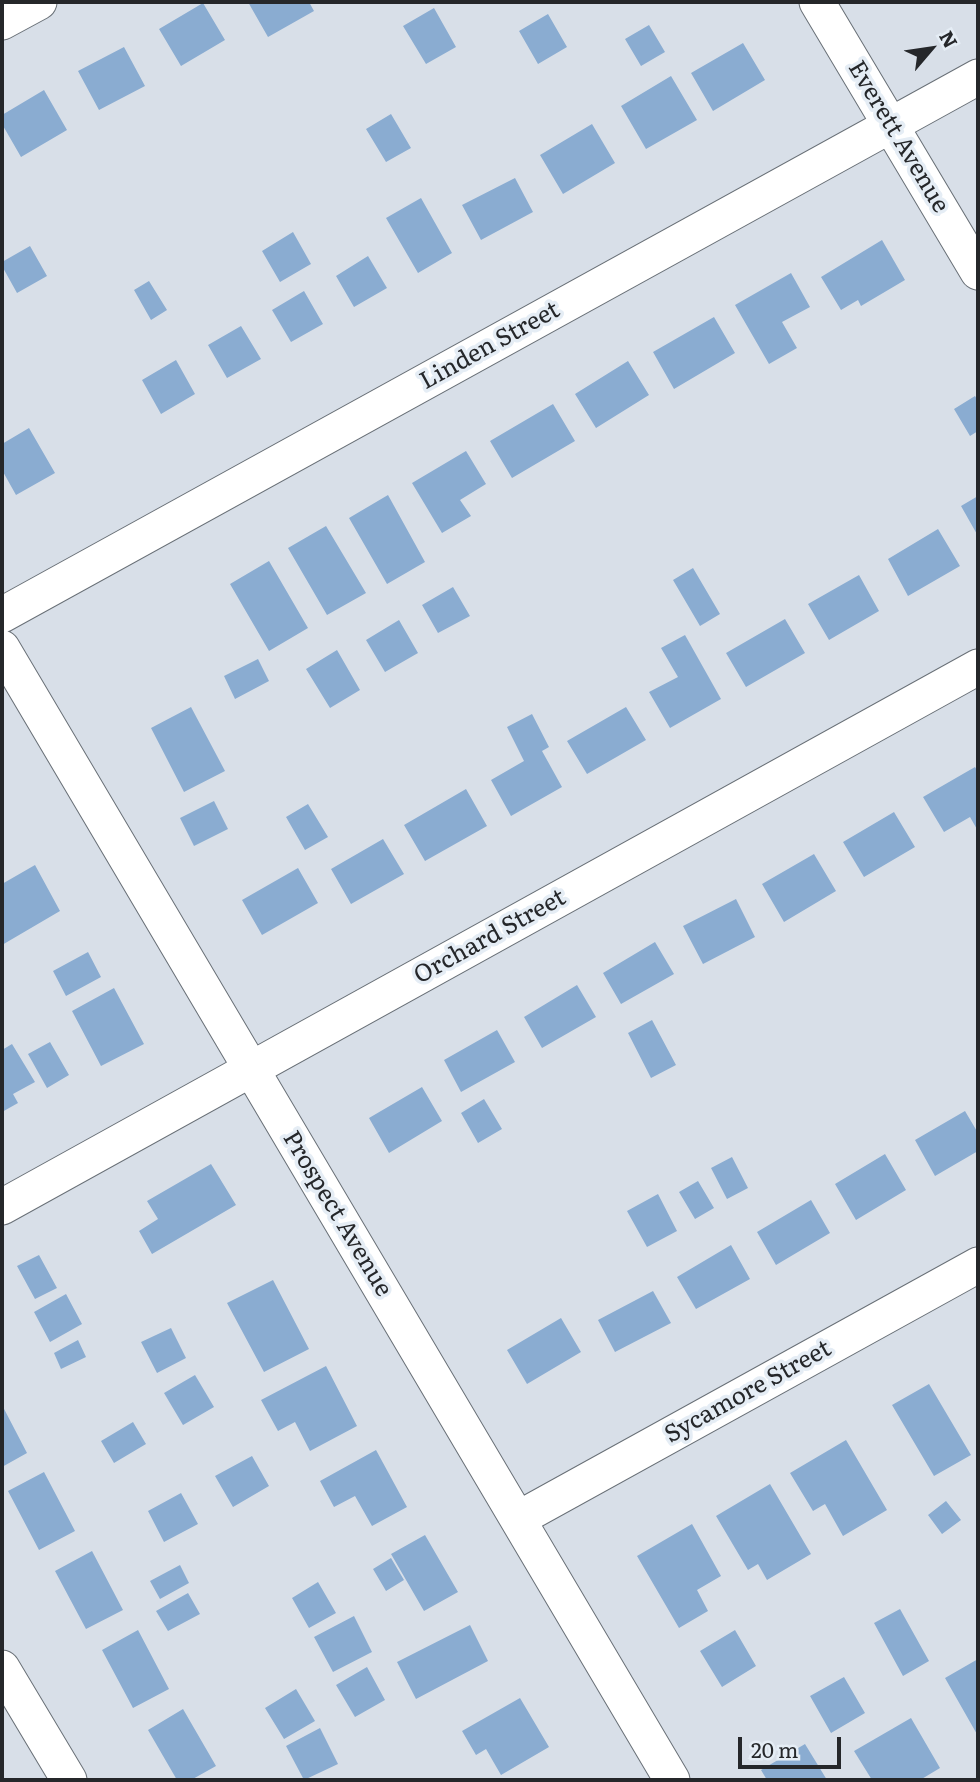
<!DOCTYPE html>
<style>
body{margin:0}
#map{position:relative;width:980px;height:1782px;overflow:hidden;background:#d8dfe8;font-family:Literata,serif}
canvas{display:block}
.frame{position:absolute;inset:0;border:4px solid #25272a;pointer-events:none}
.north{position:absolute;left:896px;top:14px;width:70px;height:70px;-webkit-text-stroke:5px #e5edf5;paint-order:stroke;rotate:61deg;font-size:19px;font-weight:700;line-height:28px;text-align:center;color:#25272a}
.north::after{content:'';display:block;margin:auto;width:24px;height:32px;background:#25272a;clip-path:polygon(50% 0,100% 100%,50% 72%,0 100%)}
.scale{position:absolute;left:738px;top:1737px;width:103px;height:32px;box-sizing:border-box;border:4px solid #25272a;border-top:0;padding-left:9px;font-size:21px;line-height:24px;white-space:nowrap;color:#25272a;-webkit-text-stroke:5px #e5edf5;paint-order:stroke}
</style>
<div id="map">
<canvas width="980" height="1782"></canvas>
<div class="frame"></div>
<div class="north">N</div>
<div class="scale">20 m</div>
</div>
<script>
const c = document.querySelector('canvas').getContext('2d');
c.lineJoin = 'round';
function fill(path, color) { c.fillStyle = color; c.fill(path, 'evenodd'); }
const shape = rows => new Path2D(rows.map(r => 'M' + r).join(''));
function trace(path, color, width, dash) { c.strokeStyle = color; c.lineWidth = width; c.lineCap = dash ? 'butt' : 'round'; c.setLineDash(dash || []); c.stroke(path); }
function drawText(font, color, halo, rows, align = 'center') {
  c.font = font + ' Literata,serif'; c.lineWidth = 7; c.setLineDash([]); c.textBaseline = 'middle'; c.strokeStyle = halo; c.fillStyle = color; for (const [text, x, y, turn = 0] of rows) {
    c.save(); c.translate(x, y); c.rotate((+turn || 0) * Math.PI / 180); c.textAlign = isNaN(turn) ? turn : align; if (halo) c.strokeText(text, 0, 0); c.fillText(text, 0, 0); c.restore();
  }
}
fill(shape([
 [248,2,309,2,314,11,268,37],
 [203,3,225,40,181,66,159,29],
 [434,8,456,47,426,64,403,26],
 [548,14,567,47,538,64,519,31],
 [649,25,665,52,641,66,625,39],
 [743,43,765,80,713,111,691,73],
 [124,47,145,86,99,110,78,71],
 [671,76,697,120,646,149,621,106],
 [44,90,67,130,21,157,2,124,2,115],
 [391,114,411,148,386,162,366,129],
 [592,124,615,163,563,194,540,155],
 [515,178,533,212,481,240,462,205],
 [421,198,452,253,418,273,386,218],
 [293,232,311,264,280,282,262,251],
 [882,240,905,280,861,306,858,300,841,310,821,277],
 [30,246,47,276,17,293,2,266,2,262],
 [368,256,387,288,354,307,336,276],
 [791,273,810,307,782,322,797,348,769,364,735,305],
 [149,281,167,310,151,320,134,290],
 [304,291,323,324,291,342,272,310],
 [714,317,735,353,674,389,653,352],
 [241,326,261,359,227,378,208,345],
 [176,360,195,394,161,414,142,380],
 [628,361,649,395,596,428,575,394],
 [975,396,978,401,978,431,970,436,954,409],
 [553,404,575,441,512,478,490,441],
 [29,428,55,473,16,495,2,470,2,444],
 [466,451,486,484,460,500,471,516,442,533,412,483],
 [388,495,425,562,387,584,349,518],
 [978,496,978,536,961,506],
 [326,526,366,593,327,615,288,548],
 [938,529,960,566,908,596,888,559],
 [269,561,308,628,269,651,230,584],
 [693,568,720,614,700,626,673,580],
 [859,575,879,611,829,640,808,604],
 [453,587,470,616,438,633,422,605],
 [785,619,805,653,746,687,726,653],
 [399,620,418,653,385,672,366,640],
 [685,635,721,699,670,728,649,692,678,677,661,648],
 [337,650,360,690,330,708,306,669],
 [258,659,269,681,235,699,224,676],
 [191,707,225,771,184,792,151,728],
 [626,707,646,740,587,774,567,741],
 [532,714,549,747,542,751,562,787,511,816,491,780,524,761,507,727],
 [975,767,978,772,978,831,970,817,944,832,923,797],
 [466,789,487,826,425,861,404,825],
 [214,801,228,829,194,846,180,818],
 [308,804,328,837,305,850,286,817],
 [894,812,915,847,864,877,843,842],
 [383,839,404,874,351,904,331,869],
 [814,854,836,891,784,922,762,884],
 [35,865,60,911,2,945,2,884],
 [298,868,318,903,262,935,242,900],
 [736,899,755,937,703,964,683,926],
 [655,942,674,974,621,1004,603,973],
 [88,952,101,977,66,996,53,971],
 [577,985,596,1017,542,1048,524,1017],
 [114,988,144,1044,101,1066,72,1011],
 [652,1020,676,1065,651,1078,628,1033],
 [497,1030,515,1062,461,1092,444,1060],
 [50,1042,69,1075,47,1088,28,1054],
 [12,1044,35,1082,13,1094,18,1103,2,1112,2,1050],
 [422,1087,442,1121,389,1153,369,1118],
 [484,1099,502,1129,478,1143,461,1113],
 [965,1111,978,1133,978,1151,935,1176,915,1140],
 [885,1154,906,1190,856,1220,835,1184],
 [732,1157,748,1188,727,1199,711,1168],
 [211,1164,236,1205,152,1254,139,1231,158,1219,147,1201],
 [698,1181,714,1208,695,1219,679,1192],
 [658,1194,677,1231,647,1247,627,1211],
 [811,1200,830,1233,776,1265,757,1232],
 [731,1245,750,1279,696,1309,677,1277],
 [39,1255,57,1288,35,1299,17,1266],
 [273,1280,309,1349,264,1372,227,1303],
 [653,1291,671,1323,615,1352,598,1320],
 [66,1294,82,1324,50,1342,34,1312],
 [561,1318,581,1352,527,1384,507,1350],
 [171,1328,186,1358,157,1373,141,1342],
 [78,1340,86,1357,61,1369,54,1353],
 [326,1366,357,1426,310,1451,295,1422,278,1431,261,1400],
 [195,1375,214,1407,183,1425,164,1393],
 [929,1384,971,1455,934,1476,892,1405],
 [2,1405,27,1453,2,1467],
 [133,1422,146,1444,114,1463,101,1441],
 [846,1440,887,1510,843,1536,825,1504,813,1511,790,1473],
 [376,1450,407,1507,372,1526,355,1496,334,1507,320,1481],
 [252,1456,269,1486,233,1507,215,1476],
 [44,1472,75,1531,39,1550,8,1491],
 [770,1484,811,1554,767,1580,758,1564,748,1570,716,1516],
 [181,1493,198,1524,164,1542,148,1511],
 [946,1501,961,1520,942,1534,928,1515],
 [692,1524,721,1576,697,1590,708,1611,679,1628,637,1556],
 [425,1535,458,1592,424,1611,391,1554],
 [92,1551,123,1610,86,1629,55,1571],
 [391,1558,404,1580,386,1591,373,1569],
 [180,1565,189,1583,160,1599,150,1581],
 [318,1582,336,1613,309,1628,292,1598],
 [188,1593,200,1614,168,1631,156,1611],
 [900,1609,929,1661,903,1676,874,1623],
 [354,1616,372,1652,333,1672,314,1637],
 [470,1625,488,1661,416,1699,397,1662],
 [138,1630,169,1689,133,1708,102,1650],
 [735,1630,756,1666,722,1687,700,1651],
 [978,1659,978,1736,945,1678],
 [367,1667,385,1700,355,1717,336,1685],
 [844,1677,865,1713,831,1733,810,1696],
 [296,1689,315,1721,284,1739,265,1708],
 [520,1698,549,1747,501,1775,486,1749,476,1755,462,1731],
 [183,1709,216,1766,191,1780,177,1780,148,1730],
 [911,1718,940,1768,920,1780,872,1780,854,1751],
 [320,1728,338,1764,304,1780,286,1746],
 [805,1744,827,1780,767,1780,761,1770]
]), '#8aacd1');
const street = shape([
 [817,2,978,272],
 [2,22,39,2],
 [2,615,978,77],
 [2,648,672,1780],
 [2,1207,978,667],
 [518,1519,978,1265],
 [2,1668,69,1780]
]);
trace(street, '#697077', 37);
trace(street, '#fff', 35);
drawText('24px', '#25272a', '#e5edf5', [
 ["Everett Avenue",898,137,59],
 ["Linden Street",490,346,-29],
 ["Orchard Street",490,937,-29],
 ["Prospect Avenue",337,1214,59],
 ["Sycamore Street",748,1392,-29]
]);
</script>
